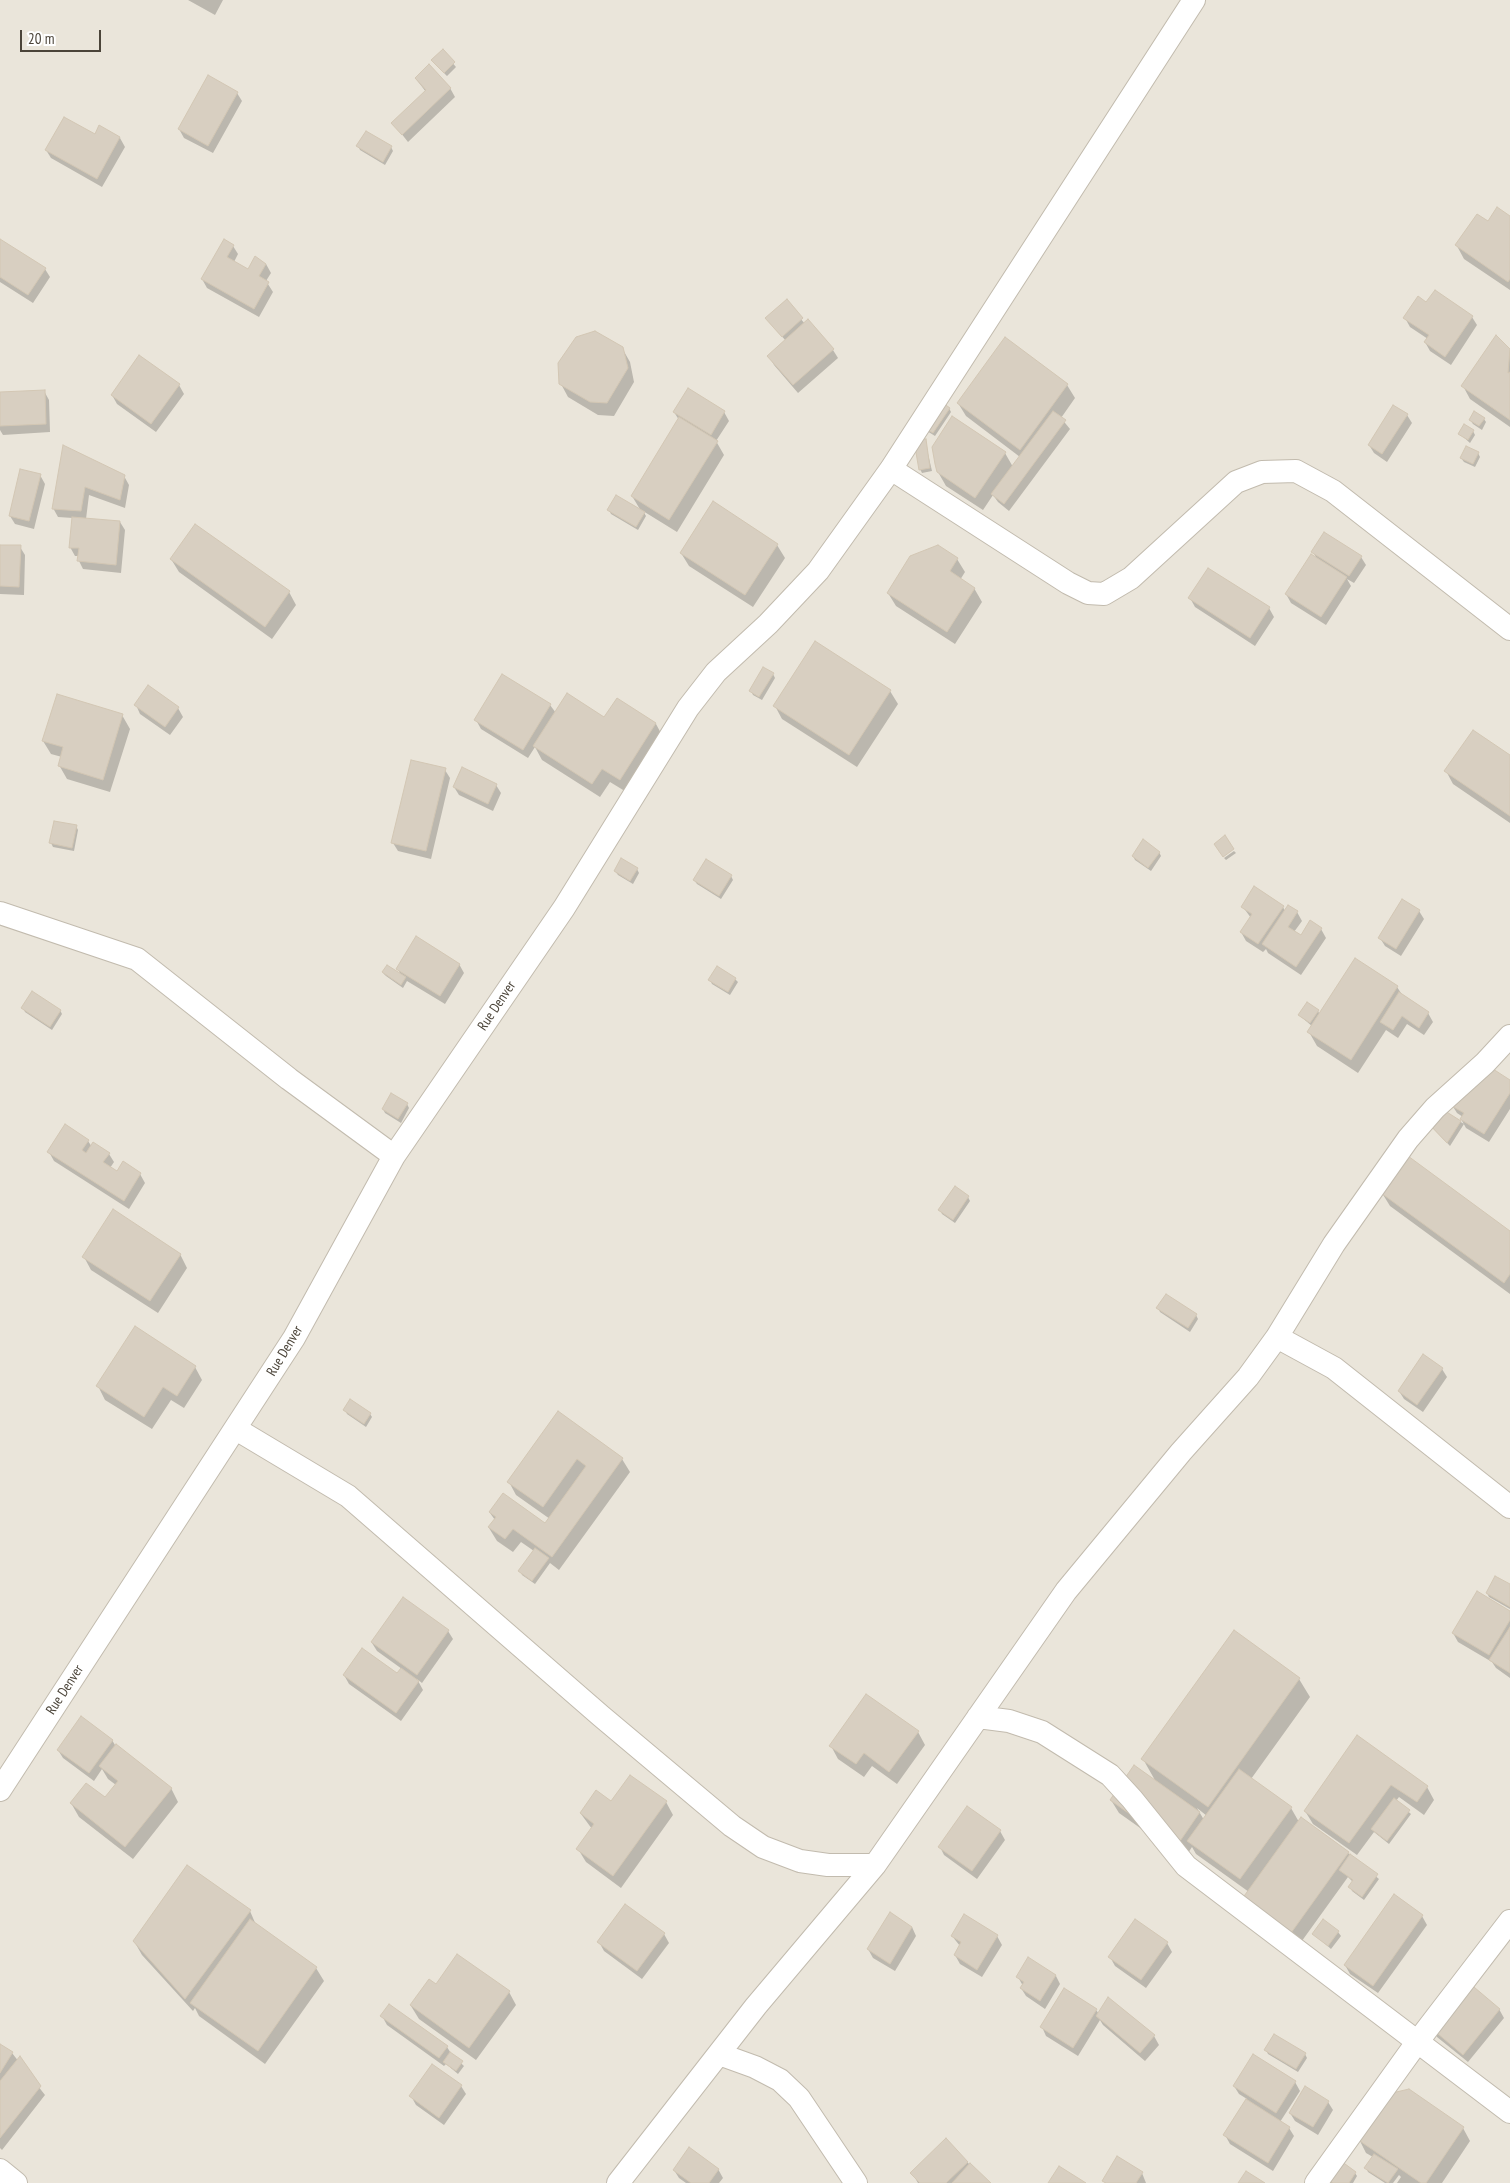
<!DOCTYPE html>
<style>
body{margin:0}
#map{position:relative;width:1510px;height:2183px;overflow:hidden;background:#f6f3ec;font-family:"PT Sans Narrow",sans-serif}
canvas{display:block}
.scale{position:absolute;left:20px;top:30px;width:81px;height:22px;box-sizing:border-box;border:2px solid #4b4439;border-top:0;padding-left:6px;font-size:15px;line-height:18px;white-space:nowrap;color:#4b4439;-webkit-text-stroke:4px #fff;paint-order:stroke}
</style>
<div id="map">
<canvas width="1510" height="2183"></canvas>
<div class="scale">20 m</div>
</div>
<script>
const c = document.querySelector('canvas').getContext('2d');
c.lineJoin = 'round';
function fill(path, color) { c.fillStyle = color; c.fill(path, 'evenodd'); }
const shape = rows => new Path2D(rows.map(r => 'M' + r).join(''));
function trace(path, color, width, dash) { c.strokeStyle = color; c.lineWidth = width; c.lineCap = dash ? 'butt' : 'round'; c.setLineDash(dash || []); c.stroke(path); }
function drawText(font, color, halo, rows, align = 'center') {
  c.font = font + ' "PT Sans Narrow",sans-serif'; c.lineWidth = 4.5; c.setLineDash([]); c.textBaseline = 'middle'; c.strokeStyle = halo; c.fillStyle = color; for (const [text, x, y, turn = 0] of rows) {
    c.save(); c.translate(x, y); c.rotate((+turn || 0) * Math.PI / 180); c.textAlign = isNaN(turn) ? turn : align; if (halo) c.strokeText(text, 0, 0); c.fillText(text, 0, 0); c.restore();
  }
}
fill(shape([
 [0,0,1510,0,1510,2183,0,2183]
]), '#eae5da');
fill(shape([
 [188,0,223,0,215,15],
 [442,51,456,67,447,76,435,64],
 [416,79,450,88,455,97,408,142,393,123,426,92],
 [237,93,242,101,213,153,184,138,179,129],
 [100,127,120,138,125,147,102,187,51,158,46,150,95,135],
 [358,146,391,147,393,151,385,165,360,150],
 [1510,217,1510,290,1464,259,1457,246,1488,223],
 [0,242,45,269,50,277,33,303,0,282],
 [233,246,238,254,234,262,248,271,266,264,271,273,266,281,273,292,259,317,207,288,202,279],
 [786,301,805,324,833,350,838,358,798,393,774,365,769,356,786,341,769,322],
 [1427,304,1472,317,1477,325,1451,365,1430,351,1425,342,1428,339,1410,327,1405,318],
 [1496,337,1510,350,1510,427,1470,399,1463,386],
 [1005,339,1067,385,1075,398,1061,418,1070,429,1009,511,998,502,993,495,983,510,946,486,938,472,1005,453,1013,467,1020,457,966,416,958,403],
 [622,348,630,362,634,382,614,416,598,415,568,397,561,384],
 [179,385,184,394,156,432,117,404,112,395],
 [44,391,49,400,50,432,3,435,0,430,0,393],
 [949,408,951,412,935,436,927,431],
 [674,412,724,412,729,421,716,441,724,455,677,532,643,511,646,516,638,530,611,514,609,510,641,511,632,496,679,420],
 [1407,415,1412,423,1387,462,1374,453,1369,445],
 [1484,419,1486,422,1482,430,1473,424,1470,420],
 [1473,431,1475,435,1470,443,1460,434],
 [925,441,932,471,922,473,920,469],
 [64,447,124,476,129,485,125,508,89,495,86,519,120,522,125,530,121,573,83,569,79,561,79,556,75,556,70,547,73,518,58,517,53,508],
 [1478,453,1480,457,1475,467,1464,462,1461,458],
 [40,475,45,484,34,529,15,524,10,516],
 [777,545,785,558,753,607,689,566,681,553],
 [0,546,20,547,25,555,24,595,0,594],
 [1313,552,1361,557,1366,565,1354,583,1347,579,1351,586,1326,625,1291,603,1286,594,1317,559],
 [171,559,289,592,296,605,272,639,179,572],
 [957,559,965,572,960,580,974,588,982,602,955,644,896,606,888,593],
 [1190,598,1269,608,1274,617,1255,646,1195,607],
 [773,674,775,678,762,700,753,695,751,691],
 [890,691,898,704,857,767,782,719,775,706],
 [617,699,656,724,663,737,628,793,610,782,600,797,542,760,535,747,528,758,481,729,476,720,550,705,556,713,605,718],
 [136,705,178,708,183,717,170,735,140,714],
 [122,715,130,729,110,792,67,779,59,765,62,757,51,754,43,741],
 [1510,757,1510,823,1453,784,1446,771],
 [445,770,450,778,431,859,398,851,393,843],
 [496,785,501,793,493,811,459,795,454,787],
 [76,826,78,830,74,851,53,847,51,843],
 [1234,851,1236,853,1226,860,1224,858],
 [1159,852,1161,856,1151,871,1135,860,1133,856],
 [637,869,639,873,633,884,618,875,615,871],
 [731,876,733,880,721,899,697,884,694,880],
 [1243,907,1283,907,1285,911,1297,912,1302,921,1294,932,1301,937,1321,929,1326,938,1301,975,1268,953,1266,949,1263,952,1246,941,1241,932,1251,918],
 [1419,911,1424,919,1401,956,1385,946,1380,938],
 [1356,960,1397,987,1403,996,1428,1013,1433,1022,1424,1035,1407,1024,1398,1038,1386,1030,1358,1073,1317,1046,1309,1032,1313,1027,1299,1015,1318,1011,1320,1015],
 [459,964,464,973,445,1004,407,981,403,988,386,976,383,973,401,976,398,969],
 [735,979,738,982,730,995,712,984,710,980],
 [23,1008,60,1010,62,1014,52,1030,25,1012],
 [1510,1081,1510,1109,1489,1142,1466,1128,1461,1119,1463,1117,1457,1113,1452,1105],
 [407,1104,409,1108,401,1123,385,1113,383,1109],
 [1435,1106,1464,1124,1450,1146,1431,1126],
 [88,1141,92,1147,109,1154,114,1162,110,1168,117,1173,123,1163,140,1174,145,1183,129,1209,54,1161,49,1152],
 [1382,1193,1510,1233,1510,1294,1390,1206],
 [968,1197,970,1201,955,1223,942,1214,940,1210],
 [180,1254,187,1268,158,1313,91,1270,84,1257],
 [1158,1308,1196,1315,1198,1319,1190,1332,1160,1312],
 [195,1367,202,1380,184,1408,171,1400,152,1429,105,1400,98,1386],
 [1442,1369,1447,1377,1423,1412,1404,1399,1399,1391],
 [345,1410,370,1414,372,1417,366,1427,347,1414],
 [558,1413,622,1459,630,1472,559,1570,550,1563,535,1584,522,1575,520,1571,534,1551,521,1542,513,1552,497,1541,489,1528,495,1520,490,1513,545,1525,550,1519,516,1495,509,1482],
 [1510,1585,1510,1609,1489,1597,1487,1593],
 [1510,1612,1510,1678,1496,1668,1492,1662,1458,1642,1453,1633],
 [448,1631,453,1639,422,1683,417,1679,423,1690,401,1721,349,1684,344,1675,397,1675,402,1669,377,1651,372,1643],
 [1234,1631,1299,1679,1310,1697,1251,1779,1291,1808,1299,1822,1348,1853,1379,1879,1364,1900,1352,1891,1350,1887,1353,1882,1348,1877,1299,1945,1249,1892,1196,1854,1192,1847,1184,1859,1119,1813,1111,1800,1156,1782,1143,1759],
 [1197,1808,1207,1816,1204,1820],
 [918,1732,925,1745,897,1784,872,1766,864,1777,838,1759,831,1746],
 [1358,1737,1427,1787,1434,1800,1424,1815,1399,1797,1396,1801,1411,1814,1389,1844,1374,1832,1357,1855,1313,1824,1305,1811],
 [112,1740,115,1745,171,1788,178,1802,133,1859,79,1817,71,1803,105,1799,116,1785,108,1779,102,1769,94,1781,63,1758,58,1750],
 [666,1802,673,1815,621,1888,586,1862,578,1849,592,1829,581,1814],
 [1000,1831,1005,1840,977,1879,944,1855,940,1847],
 [1394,1896,1422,1916,1427,1925,1378,1993,1350,1974,1345,1965],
 [250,1911,256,1925,316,1968,324,1981,265,2064,199,2016,195,2008,193,2011,142,1955,134,1941],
 [912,1927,916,1936,895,1971,873,1958,868,1949],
 [1338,1932,1341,1936,1331,1949,1314,1934],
 [664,1934,669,1943,642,1979,604,1951,599,1942],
 [952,1936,997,1936,1002,1945,982,1977,960,1964,955,1955,960,1946],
 [1167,1943,1172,1952,1146,1988,1115,1966,1110,1957],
 [1029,1959,1056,1976,1060,1984,1045,2009,1026,1996,1021,1988,1023,1986,1018,1977],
 [436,1986,509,1992,516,2005,476,2060,419,2019,411,2006],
 [1109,1999,1154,2036,1159,2045,1145,2061,1103,2025,1100,2020,1078,2056,1046,2036,1042,2027,1096,2010,1099,2014],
 [1499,2009,1504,2018,1468,2062,1437,2037,1432,2028],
 [382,2016,447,2047,452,2055,464,2066,458,2074,446,2064,444,2066,387,2025],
 [0,2046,12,2053,45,2095,2,2150,0,2148],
 [1266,2050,1305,2054,1307,2058,1298,2072,1268,2054],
 [1295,2082,1300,2091,1280,2122,1289,2128,1294,2136,1273,2171,1230,2144,1225,2135,1247,2099,1239,2094,1234,2086],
 [461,2086,466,2094,444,2125,416,2105,411,2096],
 [1328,2102,1333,2110,1318,2135,1295,2121,1290,2113],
 [1463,2128,1470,2141,1442,2183,1397,2183,1401,2177,1399,2175,1393,2183,1385,2183,1368,2172,1366,2168,1373,2157,1366,2153,1359,2139],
 [967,2162,989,2183,918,2183,912,2173],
 [718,2169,723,2178,719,2183,686,2183,679,2178,674,2170],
 [1142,2173,1146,2183,1105,2183,1103,2181],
 [1355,2173,1357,2176,1353,2183,1331,2183,1329,2180]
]), '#0003');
const building = shape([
 [443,49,455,62,444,73,431,60,443,49],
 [429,64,451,88,402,135,391,123,426,90,415,78,429,64],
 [208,75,238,92,208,146,178,129,208,75],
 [64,117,95,134,99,125,120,137,97,179,45,150,64,117],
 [366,131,392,146,383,162,356,146,366,131],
 [1497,207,1510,216,1510,279,1508,282,1455,245,1477,214,1488,221,1497,207],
 [0,239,46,268,28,295,0,277,0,239],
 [224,239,234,245,227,257,248,269,255,256,266,264,259,276,269,282,254,309,201,279,224,239],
 [1435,290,1473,316,1445,357,1424,342,1429,335,1403,318,1418,296,1426,302,1435,290],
 [787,299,803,318,782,337,765,318,787,299],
 [808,319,834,349,793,385,767,356,808,319],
 [595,331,623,347,628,368,607,403,590,402,559,384,558,363,576,337,595,331],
 [1496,335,1510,349,1508,373,1510,372,1510,420,1461,386,1496,335],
 [1005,337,1068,384,1020,450,957,403,1005,337],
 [139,355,180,384,151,424,111,395,139,355],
 [688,388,725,411,711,435,673,412,688,388],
 [45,390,46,424,0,426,0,392,45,390],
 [940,401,950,408,933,433,923,427,940,401],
 [1393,405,1408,414,1382,454,1368,445,1393,405],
 [1053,411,1066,420,1004,504,991,494,1053,411],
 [1474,411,1485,418,1479,426,1469,420,1474,411],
 [952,416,1006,452,975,498,937,472,935,464,932,447,952,416],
 [679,417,718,441,669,520,631,496,679,417],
 [1464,424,1474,430,1468,440,1458,434,1464,424],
 [926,439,930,468,919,470,914,441,926,439],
 [63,445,125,475,120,500,85,487,81,511,52,509,63,445],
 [1466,446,1479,452,1473,464,1460,458,1466,446],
 [20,469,41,474,29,521,9,516,20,469],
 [616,495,645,512,636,527,607,510,616,495],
 [713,501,778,544,745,595,680,553,713,501],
 [72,517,120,521,116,565,77,561,79,548,69,548,72,517],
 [195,524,290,591,265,627,170,559,195,524],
 [1324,532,1362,556,1349,576,1311,552,1324,532],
 [0,545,21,545,19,587,0,586,0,545],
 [938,545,958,558,950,571,975,588,947,632,887,593,910,556,938,545],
 [1311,554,1347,577,1321,617,1285,594,1311,554],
 [1208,568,1270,607,1250,638,1188,598,1208,568],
 [815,641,891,690,849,755,773,706,815,641],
 [763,667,774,673,759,697,749,691,763,667],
 [502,674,551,704,523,750,474,720,502,674],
 [148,685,179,707,165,727,134,705,148,685],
 [567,693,604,717,617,698,656,723,620,780,602,769,592,784,533,746,567,693],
 [57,694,123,714,103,780,58,766,63,747,42,741,57,694],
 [1473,730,1510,755,1510,816,1444,771,1473,730],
 [411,760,446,768,426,851,391,843,411,760],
 [462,767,497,784,488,804,453,787,462,767],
 [54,821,77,825,72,848,49,843,54,821],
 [1225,835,1234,849,1223,857,1214,844,1225,835],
 [1143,839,1160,852,1148,868,1132,856,1143,839],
 [621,858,638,868,630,881,614,871,621,858],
 [706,859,732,875,719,896,693,880,706,859],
 [1254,886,1284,906,1258,944,1240,932,1252,914,1241,907,1254,886],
 [1402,899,1420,910,1396,949,1378,938,1402,899],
 [1288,905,1298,911,1288,927,1301,935,1310,920,1322,928,1296,967,1262,944,1288,905],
 [416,936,460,964,440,996,396,969,416,936],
 [1355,958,1398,986,1351,1060,1307,1032,1355,958],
 [387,965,406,977,401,985,382,972,387,965],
 [717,966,736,978,728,992,708,980,717,966],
 [32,991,61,1010,50,1027,21,1008,32,991],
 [1399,992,1429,1012,1419,1028,1402,1016,1393,1030,1380,1022,1399,992],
 [1307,1002,1319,1010,1310,1023,1298,1015,1307,1002],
 [1479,1060,1510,1080,1510,1093,1484,1134,1460,1119,1464,1113,1450,1105,1479,1060],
 [391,1093,408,1103,398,1119,382,1109,391,1093],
 [1434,1104,1461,1121,1447,1143,1427,1122,1434,1104],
 [65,1124,89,1140,82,1150,86,1153,93,1142,110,1153,103,1162,117,1171,123,1161,141,1173,124,1201,47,1152,65,1124],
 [1408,1156,1510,1231,1510,1274,1504,1283,1381,1193,1408,1156],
 [955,1186,969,1196,953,1220,938,1210,955,1186],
 [113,1209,181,1254,150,1301,82,1257,113,1209],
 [1166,1294,1197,1314,1188,1328,1156,1308,1166,1294],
 [135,1326,196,1366,177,1396,163,1387,144,1417,96,1386,135,1326],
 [1423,1354,1443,1368,1417,1405,1398,1391,1423,1354],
 [350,1399,371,1413,364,1424,343,1410,350,1399],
 [558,1411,623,1458,552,1557,513,1529,505,1539,488,1527,496,1517,489,1512,503,1493,545,1523,586,1466,577,1459,543,1507,507,1482,558,1411],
 [535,1548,549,1558,532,1581,518,1571,535,1548],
 [1495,1576,1510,1584,1510,1607,1486,1593,1495,1576],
 [1477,1591,1510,1611,1510,1620,1489,1655,1452,1633,1477,1591],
 [403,1597,449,1630,417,1675,371,1642,403,1597],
 [1510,1627,1510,1673,1489,1660,1510,1627],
 [1234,1630,1300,1678,1208,1807,1141,1759,1234,1630],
 [362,1648,397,1673,401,1668,419,1681,396,1713,343,1675,362,1648],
 [866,1694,919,1731,889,1772,864,1753,856,1764,829,1746,866,1694],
 [81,1716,113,1740,89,1773,57,1750,81,1716],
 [1357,1735,1428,1786,1417,1802,1391,1785,1349,1843,1304,1811,1357,1735],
 [116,1744,172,1788,125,1847,70,1803,86,1783,105,1797,118,1781,99,1766,116,1744],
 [1134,1765,1200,1812,1176,1847,1110,1800,1134,1765],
 [1239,1769,1292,1807,1240,1879,1187,1841,1239,1769],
 [630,1775,667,1801,613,1876,576,1849,594,1824,580,1813,596,1790,611,1801,630,1775],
 [1394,1798,1410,1810,1387,1841,1371,1829,1394,1798],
 [967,1806,1001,1830,972,1871,938,1847,967,1806],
 [1301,1817,1349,1852,1291,1933,1242,1899,1301,1817],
 [1350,1854,1378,1874,1362,1897,1348,1887,1353,1880,1339,1870,1350,1854],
 [187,1865,251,1910,185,1999,133,1941,187,1865],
 [1394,1894,1423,1915,1373,1986,1344,1965,1394,1894],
 [625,1904,665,1933,637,1971,597,1942,625,1904],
 [890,1912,912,1927,890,1964,867,1949,890,1912],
 [964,1914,998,1935,977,1970,954,1955,961,1942,951,1936,964,1914],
 [250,1919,317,1967,258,2051,190,2003,250,1919],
 [1135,1919,1168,1942,1141,1980,1108,1957,1135,1919],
 [1323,1919,1339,1931,1328,1946,1312,1934,1323,1919],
 [457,1954,510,1991,469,2048,410,2005,429,1979,436,1984,457,1954],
 [1028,1957,1056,1975,1040,2001,1020,1988,1024,1982,1016,1977,1028,1957],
 [1468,1982,1500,2009,1463,2055,1431,2028,1468,1982],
 [1064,1988,1097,2009,1073,2048,1040,2027,1064,1988],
 [1108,1997,1155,2035,1140,2053,1096,2016,1108,1997],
 [389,2004,448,2046,439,2058,380,2016,389,2004],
 [1274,2034,1306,2053,1296,2069,1264,2050,1274,2034],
 [0,2044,13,2052,0,2073,0,2044],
 [450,2052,463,2061,456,2071,443,2062,450,2052],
 [1253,2054,1296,2081,1276,2113,1233,2086,1253,2054],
 [20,2056,41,2086,0,2138,0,2081,20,2056],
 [432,2064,462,2085,439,2118,409,2096,432,2064],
 [1305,2086,1329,2101,1313,2127,1289,2113,1305,2086],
 [1409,2089,1464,2127,1426,2183,1421,2183,1357,2139,1388,2094,1409,2089],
 [1246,2099,1290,2127,1268,2163,1223,2135,1246,2099],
 [946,2138,968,2162,946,2183,920,2183,910,2173,946,2138],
 [689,2147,719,2169,709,2183,691,2183,673,2170,689,2147],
 [1374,2154,1398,2169,1388,2183,1364,2168,1374,2154],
 [1117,2156,1143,2172,1136,2183,1106,2183,1102,2181,1117,2156],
 [1341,2161,1356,2172,1349,2183,1333,2183,1328,2180,1341,2161],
 [970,2163,991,2183,952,2183,970,2163],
 [1059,2166,1086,2183,1048,2183,1059,2166],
 [1246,2171,1265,2183,1238,2183,1246,2171]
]);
fill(building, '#d8cfc1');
trace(building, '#d3c7b4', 1);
const street = shape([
 [891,469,1068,583,1088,593,1104,594,1131,578,1236,482,1262,472,1296,471,1333,491,1510,629],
 [0,913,137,959,289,1079,394,1156],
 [1277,1337,1334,1368,1510,1507],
 [236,1429,348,1496,601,1716,732,1826,763,1847,800,1861,828,1865,875,1865],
 [978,1717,1009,1721,1042,1732,1110,1775,1132,1799,1186,1866,1510,2112],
 [0,1790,294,1338,394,1156,564,908,688,708,716,672,768,624,818,571,891,469,1194,0],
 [719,2054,755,2067,780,2080,799,2098,856,2183],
 [0,2170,16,2183],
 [618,2183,756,2006,875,1865,1066,1591,1181,1452,1248,1377,1277,1337,1334,1244,1408,1139,1435,1108,1485,1063,1510,1036],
 [1316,2183,1418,2041,1510,1921]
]);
trace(street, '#c2bbae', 24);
trace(street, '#fff', 22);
drawText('14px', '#4b4439', '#fff', [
 ["Rue Denver",497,1006,-56],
 ["Rue Denver",285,1351,-59],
 ["Rue Denver",65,1690,-57]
]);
</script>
